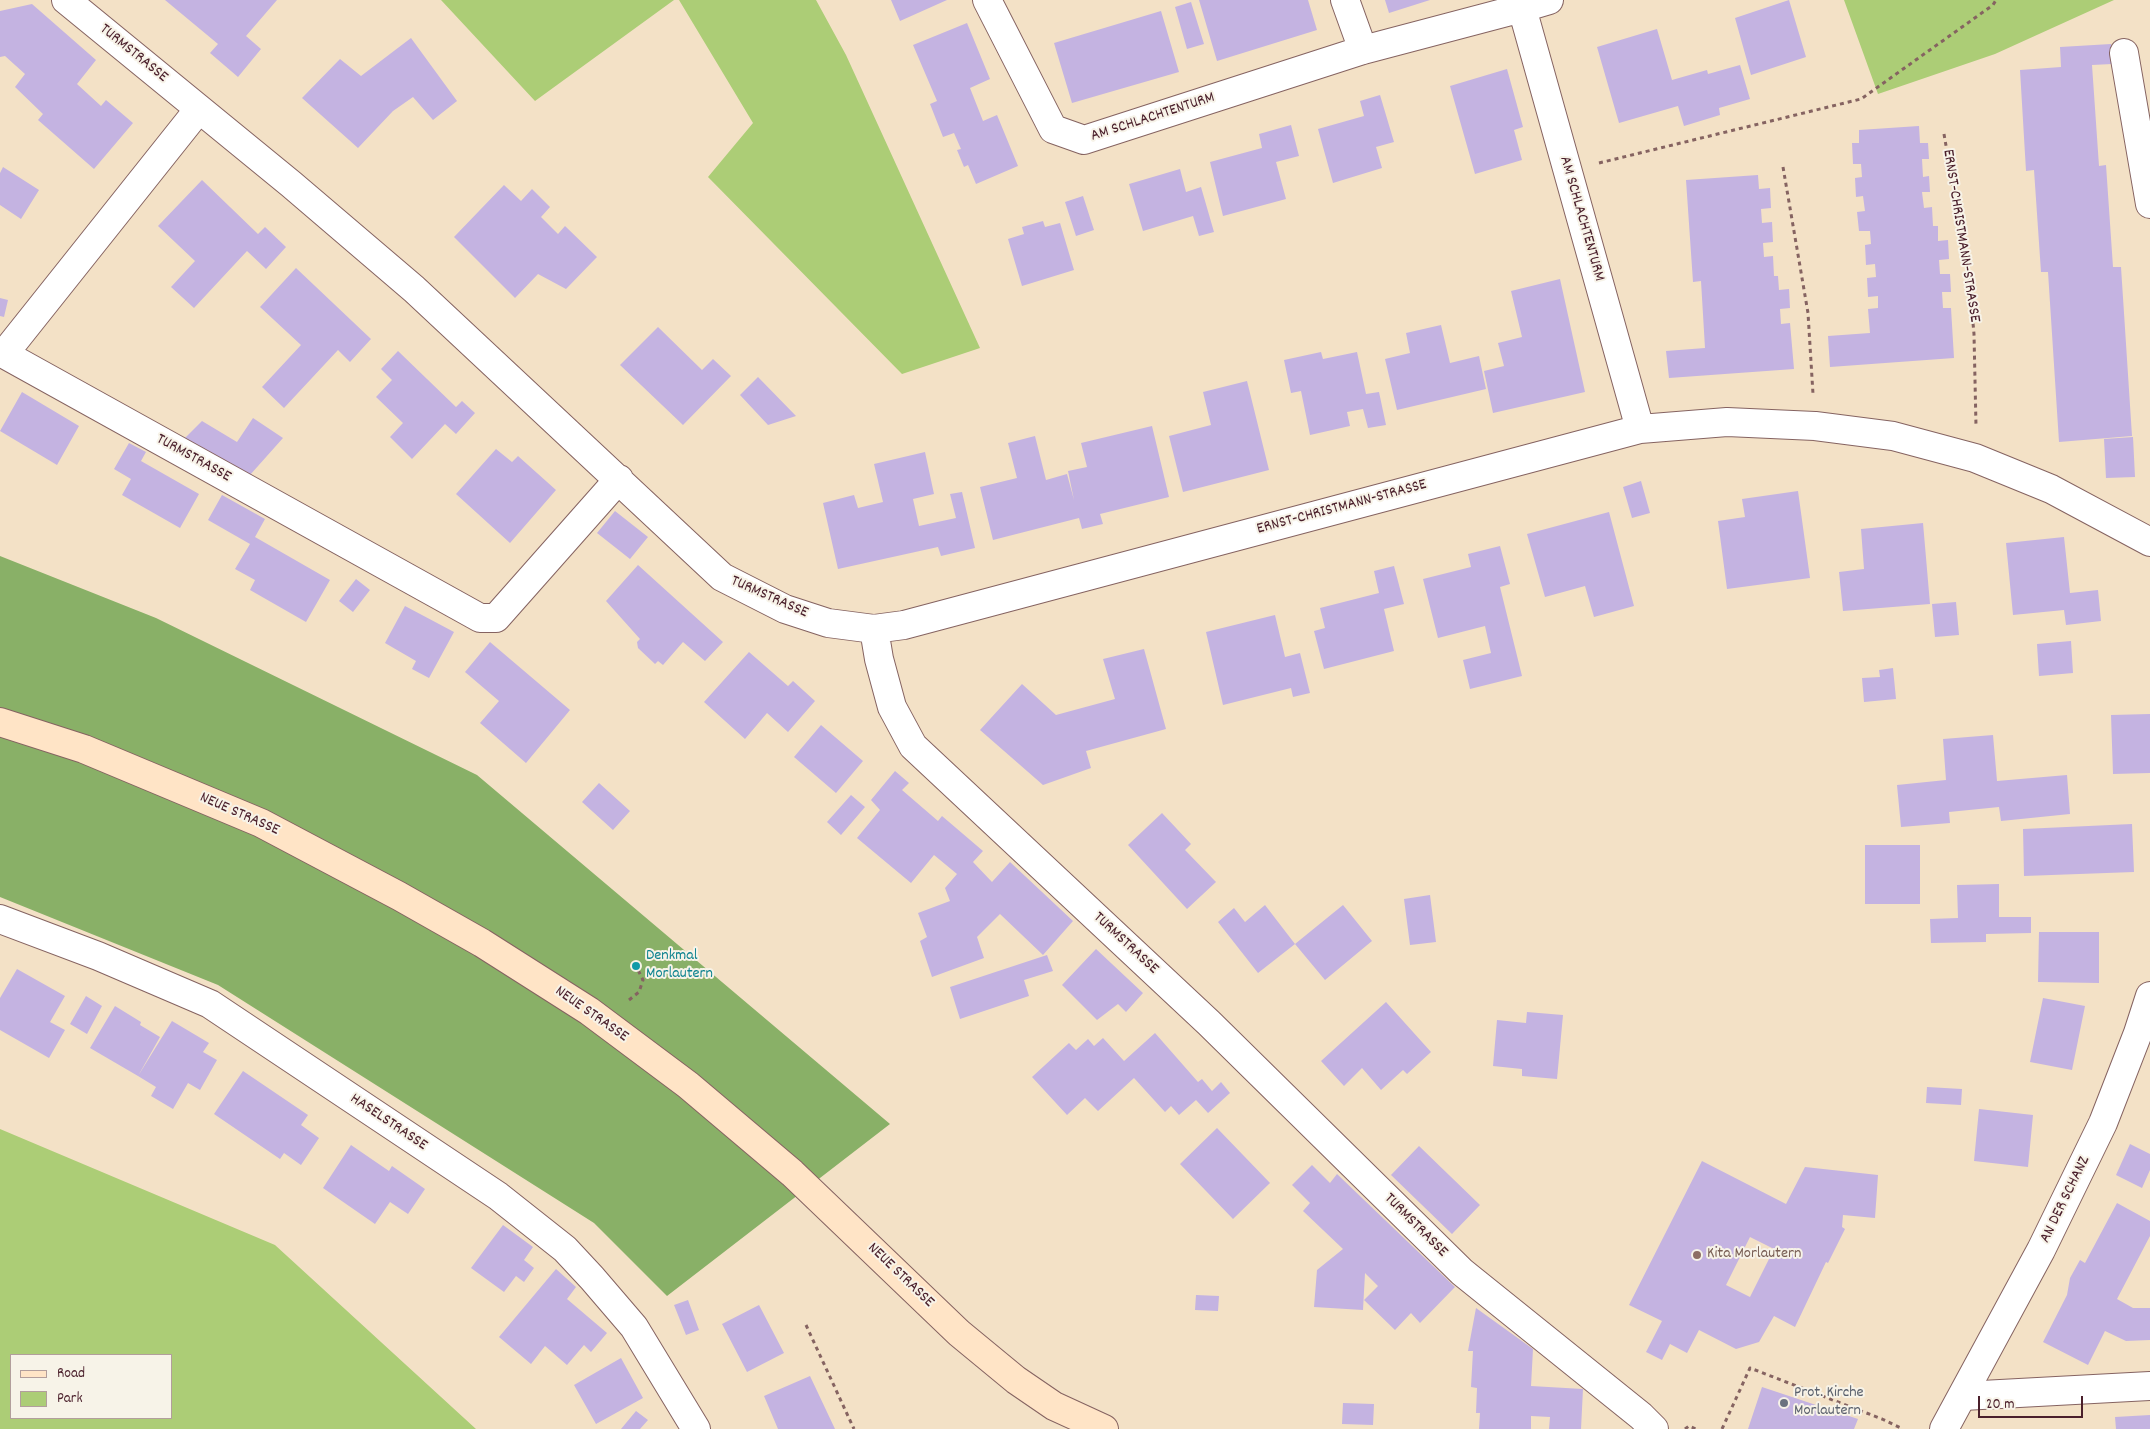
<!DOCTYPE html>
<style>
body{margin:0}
#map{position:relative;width:2150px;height:1429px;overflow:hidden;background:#f3e1c6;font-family:Dekko,sans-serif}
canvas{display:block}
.legend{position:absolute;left:10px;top:1354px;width:162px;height:65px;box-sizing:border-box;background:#f7f3e8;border:1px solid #b29e9c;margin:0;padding:6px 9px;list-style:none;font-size:15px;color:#4a1f2b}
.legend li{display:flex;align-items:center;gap:10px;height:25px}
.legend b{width:25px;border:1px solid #b29e9c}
.scale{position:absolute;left:1978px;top:1396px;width:105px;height:22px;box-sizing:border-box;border:2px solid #4a1f2b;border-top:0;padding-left:6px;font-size:15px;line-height:18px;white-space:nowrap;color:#4a1f2b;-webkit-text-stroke:4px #f7f3e8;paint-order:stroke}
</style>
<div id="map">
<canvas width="2150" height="1429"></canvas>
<ul class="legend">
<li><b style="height:6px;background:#ffe4c6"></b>Road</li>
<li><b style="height:14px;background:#accd76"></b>Park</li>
</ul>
<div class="scale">20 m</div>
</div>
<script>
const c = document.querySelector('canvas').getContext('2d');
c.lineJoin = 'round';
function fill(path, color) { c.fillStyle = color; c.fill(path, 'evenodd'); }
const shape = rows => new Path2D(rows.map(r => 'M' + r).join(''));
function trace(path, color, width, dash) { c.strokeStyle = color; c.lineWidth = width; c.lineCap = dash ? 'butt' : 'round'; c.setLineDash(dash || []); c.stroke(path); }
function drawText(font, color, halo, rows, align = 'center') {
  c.font = font + ' Dekko,sans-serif'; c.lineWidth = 4; c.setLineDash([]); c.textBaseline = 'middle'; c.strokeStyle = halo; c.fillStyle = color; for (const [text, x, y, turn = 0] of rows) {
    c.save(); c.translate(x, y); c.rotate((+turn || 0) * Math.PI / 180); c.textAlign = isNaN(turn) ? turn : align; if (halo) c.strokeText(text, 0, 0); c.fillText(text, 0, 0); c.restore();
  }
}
fill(shape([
 [441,0,674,0,535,101],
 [679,0,816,0,846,55,980,348,902,374,708,177,753,123],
 [1844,0,2114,0,1995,54,1878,94],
 [0,1129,275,1245,476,1429,0,1429],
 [11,1355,171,1355,171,1418,11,1418]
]), '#accd76');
fill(shape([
 [0,556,156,618,477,775,890,1124,667,1296,594,1223,218,985,0,897]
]), '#89b067');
fill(shape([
 [165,0,277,0,246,36,261,49,238,77,210,53,218,44],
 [891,0,947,0,900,21],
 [1199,0,1308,0,1317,30,1217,61],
 [1385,0,1430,0,1389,13],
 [1789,0,1806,57,1751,75,1735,18],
 [1191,2,1204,44,1187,49,1175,7],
 [32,4,96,60,77,84,101,106,106,100,133,123,94,169,38,120,43,114,15,87,25,74,5,56,0,57,0,11],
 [1161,11,1179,72,1072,103,1054,43],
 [967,23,990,79,970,88,983,121,997,115,1018,166,976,184,968,165,964,167,957,150,961,149,954,133,943,137,930,104,937,101,913,45],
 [1657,29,1672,80,1707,70,1708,74,1740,65,1750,99,1719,108,1720,115,1684,126,1678,106,1619,123,1597,47],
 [411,38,457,101,433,120,413,97,393,111,358,148,302,98,340,59,361,76],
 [2111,44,2112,64,2092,65,2099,166,2106,165,2113,267,2121,267,2132,436,2059,442,2048,272,2041,272,2034,170,2026,171,2020,70,2061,67,2060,47],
 [1507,69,1523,127,1514,130,1522,160,1475,174,1450,86],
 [1380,95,1394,142,1376,147,1382,168,1333,183,1318,129,1364,116,1360,101],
 [1291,125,1299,156,1276,162,1286,199,1223,216,1210,162,1262,148,1259,134],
 [1919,126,1920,143,1928,143,1929,159,1922,159,1923,177,1929,176,1930,192,1922,192,1924,208,1932,207,1933,226,1938,226,1938,241,1948,240,1949,259,1939,260,1940,274,1950,274,1951,292,1942,292,1943,308,1951,308,1954,358,1830,367,1828,336,1870,333,1868,309,1878,308,1878,296,1868,297,1867,278,1876,277,1875,264,1866,265,1865,245,1871,244,1870,231,1859,231,1857,212,1865,211,1863,196,1856,197,1855,178,1862,177,1861,164,1853,164,1852,143,1859,143,1859,130],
 [3,167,39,190,21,219,0,205,0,173],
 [1180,169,1186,192,1201,187,1214,232,1199,236,1193,216,1143,231,1129,184],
 [1758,175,1759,189,1770,188,1771,208,1761,209,1762,223,1772,222,1773,242,1763,243,1764,257,1773,256,1774,276,1778,276,1779,290,1789,289,1790,308,1780,309,1781,324,1790,323,1794,369,1669,378,1666,351,1705,348,1701,281,1693,282,1686,180],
 [202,180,258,234,265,227,286,247,266,269,247,251,194,308,171,287,195,261,158,226],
 [504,185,521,201,532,189,550,207,541,217,558,234,565,226,597,257,566,289,538,274,515,298,454,237],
 [1083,196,1094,230,1076,236,1065,202],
 [1043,221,1045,227,1060,223,1074,270,1022,286,1008,239,1024,234,1022,227],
 [296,268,371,339,350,362,338,350,284,408,262,387,301,345,260,307],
 [1560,279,1585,392,1493,413,1484,371,1504,366,1498,343,1522,337,1511,291],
 [0,298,8,300,4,317,0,316],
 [1441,325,1450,363,1479,356,1486,389,1397,410,1385,359,1410,353,1406,333],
 [658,327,702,370,713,359,731,376,683,425,620,365],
 [398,351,456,407,462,401,475,413,456,434,445,424,412,459,390,437,403,423,376,397,392,380,381,369],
 [1321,352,1323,359,1357,352,1366,394,1379,392,1386,425,1368,428,1363,409,1347,412,1350,426,1310,435,1301,391,1291,393,1284,360],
 [758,377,796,416,768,425,740,395],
 [1247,381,1269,470,1183,492,1169,436,1211,425,1203,392],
 [22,392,79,426,57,465,0,431],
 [253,418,283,438,250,475,185,438,202,421,237,442],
 [1152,426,1169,497,1100,514,1103,524,1082,529,1079,518,993,540,980,487,1017,478,1008,443,1035,436,1046,480,1067,474,1074,500,1068,471,1087,467,1081,443],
 [2133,437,2135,477,2106,478,2104,439],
 [129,443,146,452,141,461,199,494,180,528,122,495,131,479,114,469],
 [496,449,512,462,518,456,556,490,510,543,456,494],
 [925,452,934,494,913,499,919,526,956,518,950,494,962,492,975,548,941,556,938,547,838,569,823,503,854,495,858,508,883,502,874,464],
 [1641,481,1650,513,1632,518,1623,487],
 [1798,491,1810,578,1727,589,1718,521,1745,517,1742,499],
 [222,495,265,519,255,537,330,580,306,622,250,590,255,580,235,569,250,544,208,520],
 [615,511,648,537,630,559,597,533],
 [1609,512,1634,606,1594,617,1585,586,1545,597,1527,534],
 [1923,523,1930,604,1843,611,1839,572,1864,569,1861,529],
 [2064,537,2070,593,2098,590,2101,621,2066,625,2064,610,2013,615,2006,543],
 [1500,546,1510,584,1500,587,1522,676,1470,689,1463,660,1491,653,1485,626,1438,638,1423,579,1471,567,1468,554],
 [638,565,723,642,705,661,683,642,663,665,658,661,655,664,638,648,637,642,640,639,606,601],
 [1394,566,1404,604,1384,609,1394,651,1324,669,1314,631,1325,628,1320,608,1379,593,1374,571],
 [356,579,370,590,353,612,339,601],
 [1956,602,1959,635,1935,637,1932,604],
 [405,606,454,632,429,678,412,669,416,661,385,643],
 [1275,615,1285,657,1300,653,1310,693,1293,697,1291,688,1223,705,1206,632],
 [2071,641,2073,673,2039,676,2037,644],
 [490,642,570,710,526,763,480,723,499,701,465,672],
 [1144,649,1166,729,1086,751,1091,768,1043,785,980,730,1022,684,1056,715,1115,699,1103,659],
 [749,652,788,686,793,681,815,701,788,732,767,713,745,739,704,702],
 [1893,668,1896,699,1864,702,1862,678,1880,677,1879,670],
 [2150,714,2150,773,2113,774,2111,715],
 [821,725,863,761,836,793,794,757],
 [1993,735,1997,781,2067,775,2070,814,2001,821,1999,807,1949,812,1950,823,1901,827,1897,785,1946,780,1943,739],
 [895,771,909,783,902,790,938,821,942,816,983,851,973,862,992,882,1010,862,1073,921,1043,955,1000,914,977,937,984,958,932,977,920,941,927,937,918,913,950,901,945,888,957,874,934,855,911,883,857,838,880,810,871,800],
 [599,783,630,811,613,830,582,802],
 [851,795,865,807,841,835,827,822],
 [1162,813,1191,844,1185,850,1216,882,1187,909,1128,845],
 [2132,824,2134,872,2024,876,2023,829],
 [1865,845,1920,845,1920,904,1865,904],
 [1999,884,1999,917,2031,917,2031,933,1986,934,1986,942,1931,943,1930,919,1958,918,1957,885],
 [1430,895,1436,942,1410,945,1404,899],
 [1265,905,1295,944,1258,973,1218,922,1234,908,1245,922],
 [1343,905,1372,941,1325,980,1295,944],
 [2039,932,2099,932,2099,983,2038,982],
 [1096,949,1143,993,1126,1012,1118,1004,1097,1020,1062,985],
 [1047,955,1053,971,1024,980,1029,996,960,1019,950,987],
 [17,969,65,996,50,1022,65,1030,49,1058,0,1030,0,998],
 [86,996,102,1006,87,1034,70,1024],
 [2043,998,2085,1006,2072,1070,2030,1062],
 [1386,1002,1431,1052,1407,1074,1403,1070,1381,1090,1362,1068,1344,1086,1321,1061],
 [115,1006,141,1022,140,1025,160,1037,138,1076,90,1048],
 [1527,1012,1563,1015,1557,1079,1522,1076,1522,1069,1493,1066,1497,1020,1526,1023],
 [172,1021,209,1043,203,1052,217,1060,200,1090,188,1083,173,1109,151,1096,156,1087,138,1076],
 [1155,1033,1198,1082,1202,1079,1212,1091,1221,1082,1230,1093,1208,1113,1196,1100,1179,1115,1171,1106,1165,1112,1134,1078,1098,1111,1085,1098,1067,1115,1032,1077,1069,1043,1076,1050,1088,1039,1094,1046,1103,1038,1124,1061],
 [243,1071,308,1115,301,1125,319,1138,301,1165,284,1153,280,1159,214,1114],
 [1927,1087,1962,1089,1961,1105,1926,1103],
 [1979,1109,2033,1115,2028,1167,1974,1161],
 [1217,1128,1270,1183,1233,1219,1180,1164],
 [2130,1144,2150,1154,2150,1170,2142,1188,2116,1175],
 [351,1145,389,1171,392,1166,425,1189,408,1214,390,1202,375,1224,323,1188],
 [1419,1146,1480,1205,1452,1234,1391,1175],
 [1702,1161,1786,1204,1805,1167,1878,1175,1875,1218,1843,1215,1842,1227,1845,1229,1828,1263,1826,1262,1795,1327,1774,1316,1759,1342,1736,1349,1699,1330,1687,1353,1670,1344,1662,1360,1646,1352,1662,1321,1629,1305],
 [1750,1237,1774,1249,1750,1297,1726,1285],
 [1312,1165,1330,1183,1337,1174,1455,1287,1420,1323,1411,1313,1395,1330,1364,1300,1378,1286,1365,1273,1363,1310,1314,1307,1317,1270,1343,1249,1303,1211,1310,1203,1292,1185],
 [2117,1203,2150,1221,2150,1236,2117,1299,2133,1308,2150,1308,2150,1340,2126,1341,2105,1331,2088,1365,2043,1342,2067,1295,2070,1278,2080,1260,2085,1263],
 [503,1225,533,1247,524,1260,534,1268,524,1282,516,1276,504,1292,471,1268],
 [556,1269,576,1287,567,1299,607,1333,591,1352,584,1345,567,1365,545,1346,531,1364,499,1337],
 [1196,1295,1219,1296,1218,1311,1195,1310],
 [688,1300,699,1330,686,1335,674,1305],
 [759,1305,784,1353,747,1372,722,1324],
 [1476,1308,1533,1349,1531,1386,1583,1389,1581,1429,1549,1429,1550,1417,1531,1416,1531,1429,1479,1429,1480,1413,1476,1413,1477,1388,1471,1387,1473,1351,1468,1351],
 [621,1358,643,1398,596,1424,574,1385],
 [810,1376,835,1429,778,1429,764,1396],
 [1762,1387,1858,1419,1854,1429,1748,1429],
 [1343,1403,1374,1404,1373,1425,1342,1424],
 [636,1411,648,1420,640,1429,621,1429],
 [2150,1415,2150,1429,2116,1429,2115,1417]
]), '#c4b3e1');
const minor = shape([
 [66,0,291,184,414,289,722,577,785,609,828,623,874,629,879,659,892,707,913,746,1209,1023,1462,1272,1641,1416,1654,1429],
 [987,0,1053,129,1084,140,1363,50,1522,8],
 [1345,0,1363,50],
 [1549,0,1522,8,1640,429],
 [2124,53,2150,204],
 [199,109,4,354,480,618,496,618,619,479],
 [874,629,904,625,1640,429,1727,422,1815,426,1893,436,1975,458,2051,489,2150,542],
 [0,919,98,956,210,1004,498,1196,565,1249,592,1278,634,1327,696,1429],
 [1963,1396,2150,1386]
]);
const tertiary = shape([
 [1944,1429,2041,1250,2103,1123,2138,1033,2150,996]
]);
const secondary = shape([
 [0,722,84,749,261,823,399,896,482,943,589,1011,688,1085,792,1173,959,1333,1016,1380,1054,1406,1104,1429]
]);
trace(minor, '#856361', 30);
trace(tertiary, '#856361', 30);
trace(secondary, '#856361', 30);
trace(shape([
 [1944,134,1969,279,1974,334,1976,426],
 [1599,163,1861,99,1993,5,1996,0],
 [1783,167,1808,313,1813,394],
 [629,1000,639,992,643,980,636,966],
 [806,1325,854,1429],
 [1685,1429,1689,1426,1696,1429],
 [1722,1429,1750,1368,1882,1419,1903,1429]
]), '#856361', 3, [4, 4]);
trace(minor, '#fff', 28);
trace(tertiary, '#fff', 28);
trace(secondary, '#ffe4c6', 28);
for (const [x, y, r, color] of [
 [636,966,5,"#0f9aa8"],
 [1697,1255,5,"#8d6e63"],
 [1784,1403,5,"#6b7280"]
]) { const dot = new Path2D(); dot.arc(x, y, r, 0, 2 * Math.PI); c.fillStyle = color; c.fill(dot); trace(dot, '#f7f3e8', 2); }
drawText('16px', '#4a1f2b', '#f7f3e8', [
 ["TURMSTRASSE",133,54,39],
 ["AM SCHLACHTENTURM",1153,118,-18],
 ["AM SCHLACHTENTURM",1581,219,74],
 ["ERNST-CHRISTMANN-STRASSE",1960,236,81],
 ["TURMSTRASSE",193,459,29],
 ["ERNST-CHRISTMANN-STRASSE",1342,508,-15],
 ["TURMSTRASSE",769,598,24],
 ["NEUE STRASSE",239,815,24],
 ["TURMSTRASSE",1125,944,43],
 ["NEUE STRASSE",591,1015,35],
 ["HASELSTRASSE",388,1123,34],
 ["AN DER SCHANZ",2066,1200,-64],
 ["TURMSTRASSE",1415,1226,45],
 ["NEUE STRASSE",900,1276,44]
]);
drawText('16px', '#0d838f', '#f7f3e8', [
 ["Denkmal",646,957],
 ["Morlautern",646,975]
], 'left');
drawText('16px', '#785e54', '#f7f3e8', [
 ["Kita Morlautern",1707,1255]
], 'left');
drawText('16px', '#5b616d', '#f7f3e8', [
 ["Prot. Kirche",1794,1394],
 ["Morlautern",1794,1412]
], 'left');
</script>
